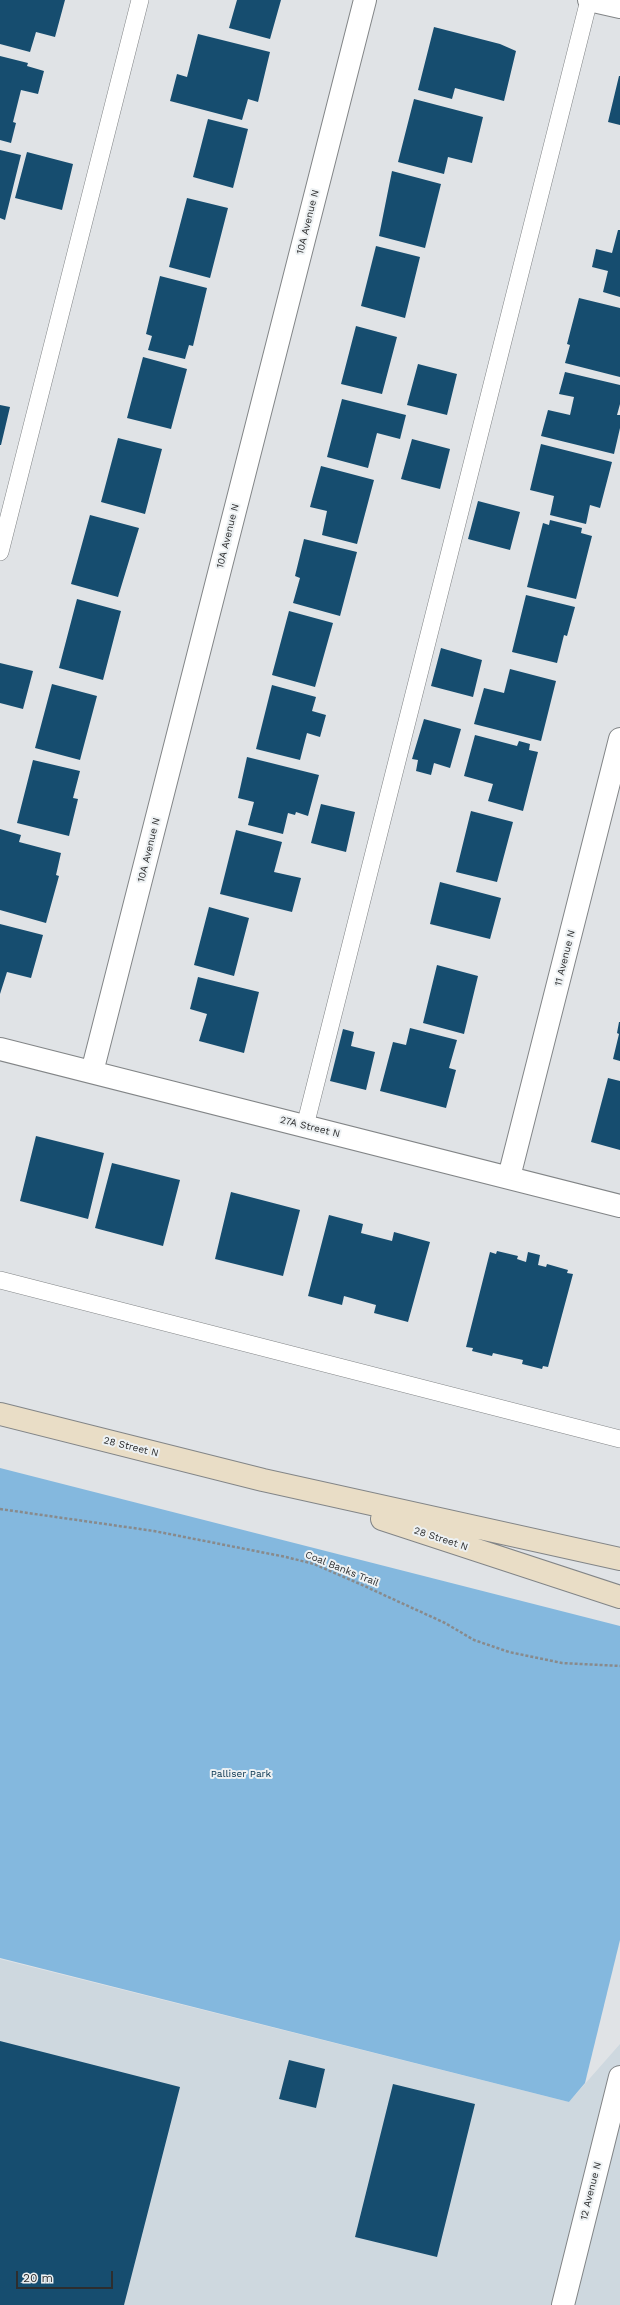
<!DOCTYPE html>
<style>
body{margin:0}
#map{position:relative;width:620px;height:2305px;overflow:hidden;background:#e0e3e6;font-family:"Work Sans",sans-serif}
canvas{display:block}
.scale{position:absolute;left:16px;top:2271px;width:97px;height:18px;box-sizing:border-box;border:2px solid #2d2e2f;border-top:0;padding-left:5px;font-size:12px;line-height:14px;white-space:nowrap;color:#2d2e2f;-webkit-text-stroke:3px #edf1f3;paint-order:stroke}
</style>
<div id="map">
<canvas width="620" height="2305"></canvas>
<div class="scale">20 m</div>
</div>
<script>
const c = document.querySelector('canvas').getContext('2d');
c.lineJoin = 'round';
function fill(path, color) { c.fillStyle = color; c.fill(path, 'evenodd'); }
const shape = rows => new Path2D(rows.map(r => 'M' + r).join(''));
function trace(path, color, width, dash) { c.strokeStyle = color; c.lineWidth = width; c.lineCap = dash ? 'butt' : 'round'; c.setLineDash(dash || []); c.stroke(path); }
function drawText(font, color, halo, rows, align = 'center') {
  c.font = font + ' "Work Sans",sans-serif'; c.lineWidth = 4; c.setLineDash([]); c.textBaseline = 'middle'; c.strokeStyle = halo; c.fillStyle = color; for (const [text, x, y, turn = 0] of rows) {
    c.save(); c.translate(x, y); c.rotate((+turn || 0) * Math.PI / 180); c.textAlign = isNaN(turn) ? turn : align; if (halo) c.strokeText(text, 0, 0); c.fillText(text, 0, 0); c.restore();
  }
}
fill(shape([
 [0,1959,569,2102,620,2044,620,2305,0,2305]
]), '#ced8df');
fill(shape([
 [0,1468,620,1626,620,1940,585,2083,569,2102,0,1958]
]), '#84b8de');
fill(shape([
 [0,0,65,0,55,37,36,32,30,52,0,44],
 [237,0,281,0,270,39,229,28],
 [434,27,500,44,516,51,504,101,455,88,452,99,418,90],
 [198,34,270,52,258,102,248,99,242,120,170,101,177,74,187,77],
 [0,56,28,63,27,66,44,71,38,94,21,90,13,122,16,123,11,143,0,140],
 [619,76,620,76,620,125,608,122],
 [414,99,483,117,472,163,448,157,444,174,398,162],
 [208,119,248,129,233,188,193,177],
 [0,150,21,155,5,220,0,218],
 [27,152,73,164,62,210,15,198],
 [392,171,441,184,425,248,379,236],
 [187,198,228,208,210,278,169,267],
 [618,230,620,230,620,297,603,292,608,271,592,267,596,249,612,253],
 [376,246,420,257,405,318,361,306],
 [160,276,207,288,193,346,189,345,185,359,148,350,152,336,146,334],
 [579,298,620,308,620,377,565,363,570,345,567,344],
 [356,326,397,337,382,394,341,384],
 [143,357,187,369,171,429,127,418],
 [418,364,457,374,447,415,407,405],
 [565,372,620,385,620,404,617,415,620,415,620,428,614,454,541,436,548,410,570,415,574,397,559,394],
 [342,399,406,415,400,439,377,433,368,468,327,457],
 [0,405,10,407,1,445,0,445],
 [118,438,162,449,145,514,101,502],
 [412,439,450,449,440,489,401,479],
 [541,444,612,462,600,508,590,505,586,524,550,515,554,496,530,490],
 [321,466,374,480,357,544,322,535,327,511,310,507],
 [478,501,520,512,510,550,468,539],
 [90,515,139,528,118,597,71,584],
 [550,520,582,528,581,533,592,536,576,599,527,587,543,523,549,525],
 [304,539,357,552,340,616,293,603,300,578,295,576],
 [526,595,575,607,567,636,564,635,557,663,512,652],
 [77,599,121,611,103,680,59,668],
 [289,611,333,623,315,687,272,675],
 [441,648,482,660,473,697,431,686],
 [0,663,33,671,23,709,0,703],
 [510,669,556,681,541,741,474,724,484,688,504,693],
 [52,684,97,696,80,760,35,748],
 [272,685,316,697,312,711,326,715,320,737,307,733,300,760,256,749],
 [424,719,461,729,450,768,434,763,431,775,416,771,418,760,412,759],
 [475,735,517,746,519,741,530,744,529,750,538,752,523,811,488,801,493,784,464,776],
 [247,757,319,775,308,816,296,812,295,815,288,813,283,834,248,825,254,802,238,798],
 [33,760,80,771,73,798,78,799,69,836,17,823],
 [321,804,355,812,346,852,311,843],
 [471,811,513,822,497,882,456,872],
 [0,829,21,835,19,842,61,853,56,875,59,876,46,923,0,910],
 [236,830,282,842,274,872,301,878,292,912,220,894],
 [440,882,501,898,490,939,430,924],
 [209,907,249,918,234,976,194,965],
 [0,924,43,935,31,978,7,972,0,994],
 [437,965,478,976,464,1034,423,1023],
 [198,977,259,992,244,1053,199,1041,207,1014,190,1009],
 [619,1022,620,1022,620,1061,613,1059,619,1034,617,1033],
 [410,1028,457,1040,449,1068,456,1070,446,1108,380,1091,393,1042,406,1045],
 [343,1029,354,1032,351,1046,375,1052,366,1090,330,1081],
 [608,1078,620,1081,620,1150,591,1142],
 [36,1136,104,1153,88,1219,20,1201],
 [112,1163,180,1180,163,1246,95,1228],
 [231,1192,300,1210,283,1276,215,1259],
 [329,1215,363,1224,361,1233,392,1241,394,1232,430,1242,408,1322,374,1313,376,1305,344,1296,342,1305,308,1296],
 [497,1251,518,1256,517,1259,526,1262,528,1252,540,1255,538,1265,546,1267,547,1264,568,1270,567,1273,573,1274,548,1367,543,1366,542,1369,522,1364,523,1360,493,1353,492,1356,472,1351,473,1348,466,1347,490,1252,496,1254],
 [0,2041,180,2087,124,2305,0,2305],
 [289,2060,325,2069,316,2108,279,2099],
 [393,2084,475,2104,437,2257,355,2237]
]), '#164d6f');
const lane = shape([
 [0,552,140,0],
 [305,1126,589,0],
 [0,1280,620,1439]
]);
const street = shape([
 [589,0,620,7],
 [0,1049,620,1206],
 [92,1072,365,0],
 [509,1177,620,739],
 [563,2305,620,2077]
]);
const secondary = shape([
 [0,1414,263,1480,620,1559],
 [382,1519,620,1597]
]);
trace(lane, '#828587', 18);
trace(street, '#828587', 24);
trace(secondary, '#828587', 24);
trace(shape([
 [0,1509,154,1531,286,1557,314,1564,360,1584,445,1623,474,1640,509,1652,562,1663,620,1666]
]), '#888a8c', 2.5, [3, 2]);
trace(lane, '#fff', 17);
trace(street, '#fff', 22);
trace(secondary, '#e9ddc6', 22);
drawText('10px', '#2d2e2f', '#edf1f3', [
 ["10A Avenue N",308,222,-76],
 ["10A Avenue N",228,536,-76],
 ["10A Avenue N",149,850,-76],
 ["11 Avenue N",565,958,-76],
 ["27A Street N",310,1127,14],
 ["28 Street N",131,1447,14],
 ["28 Street N",441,1539,18],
 ["Coal Banks Trail",342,1569,22],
 ["12 Avenue N",591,2191,-76]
]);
drawText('10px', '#022f4a', '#edf1f3', [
 ["Palliser Park",241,1774]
]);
</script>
